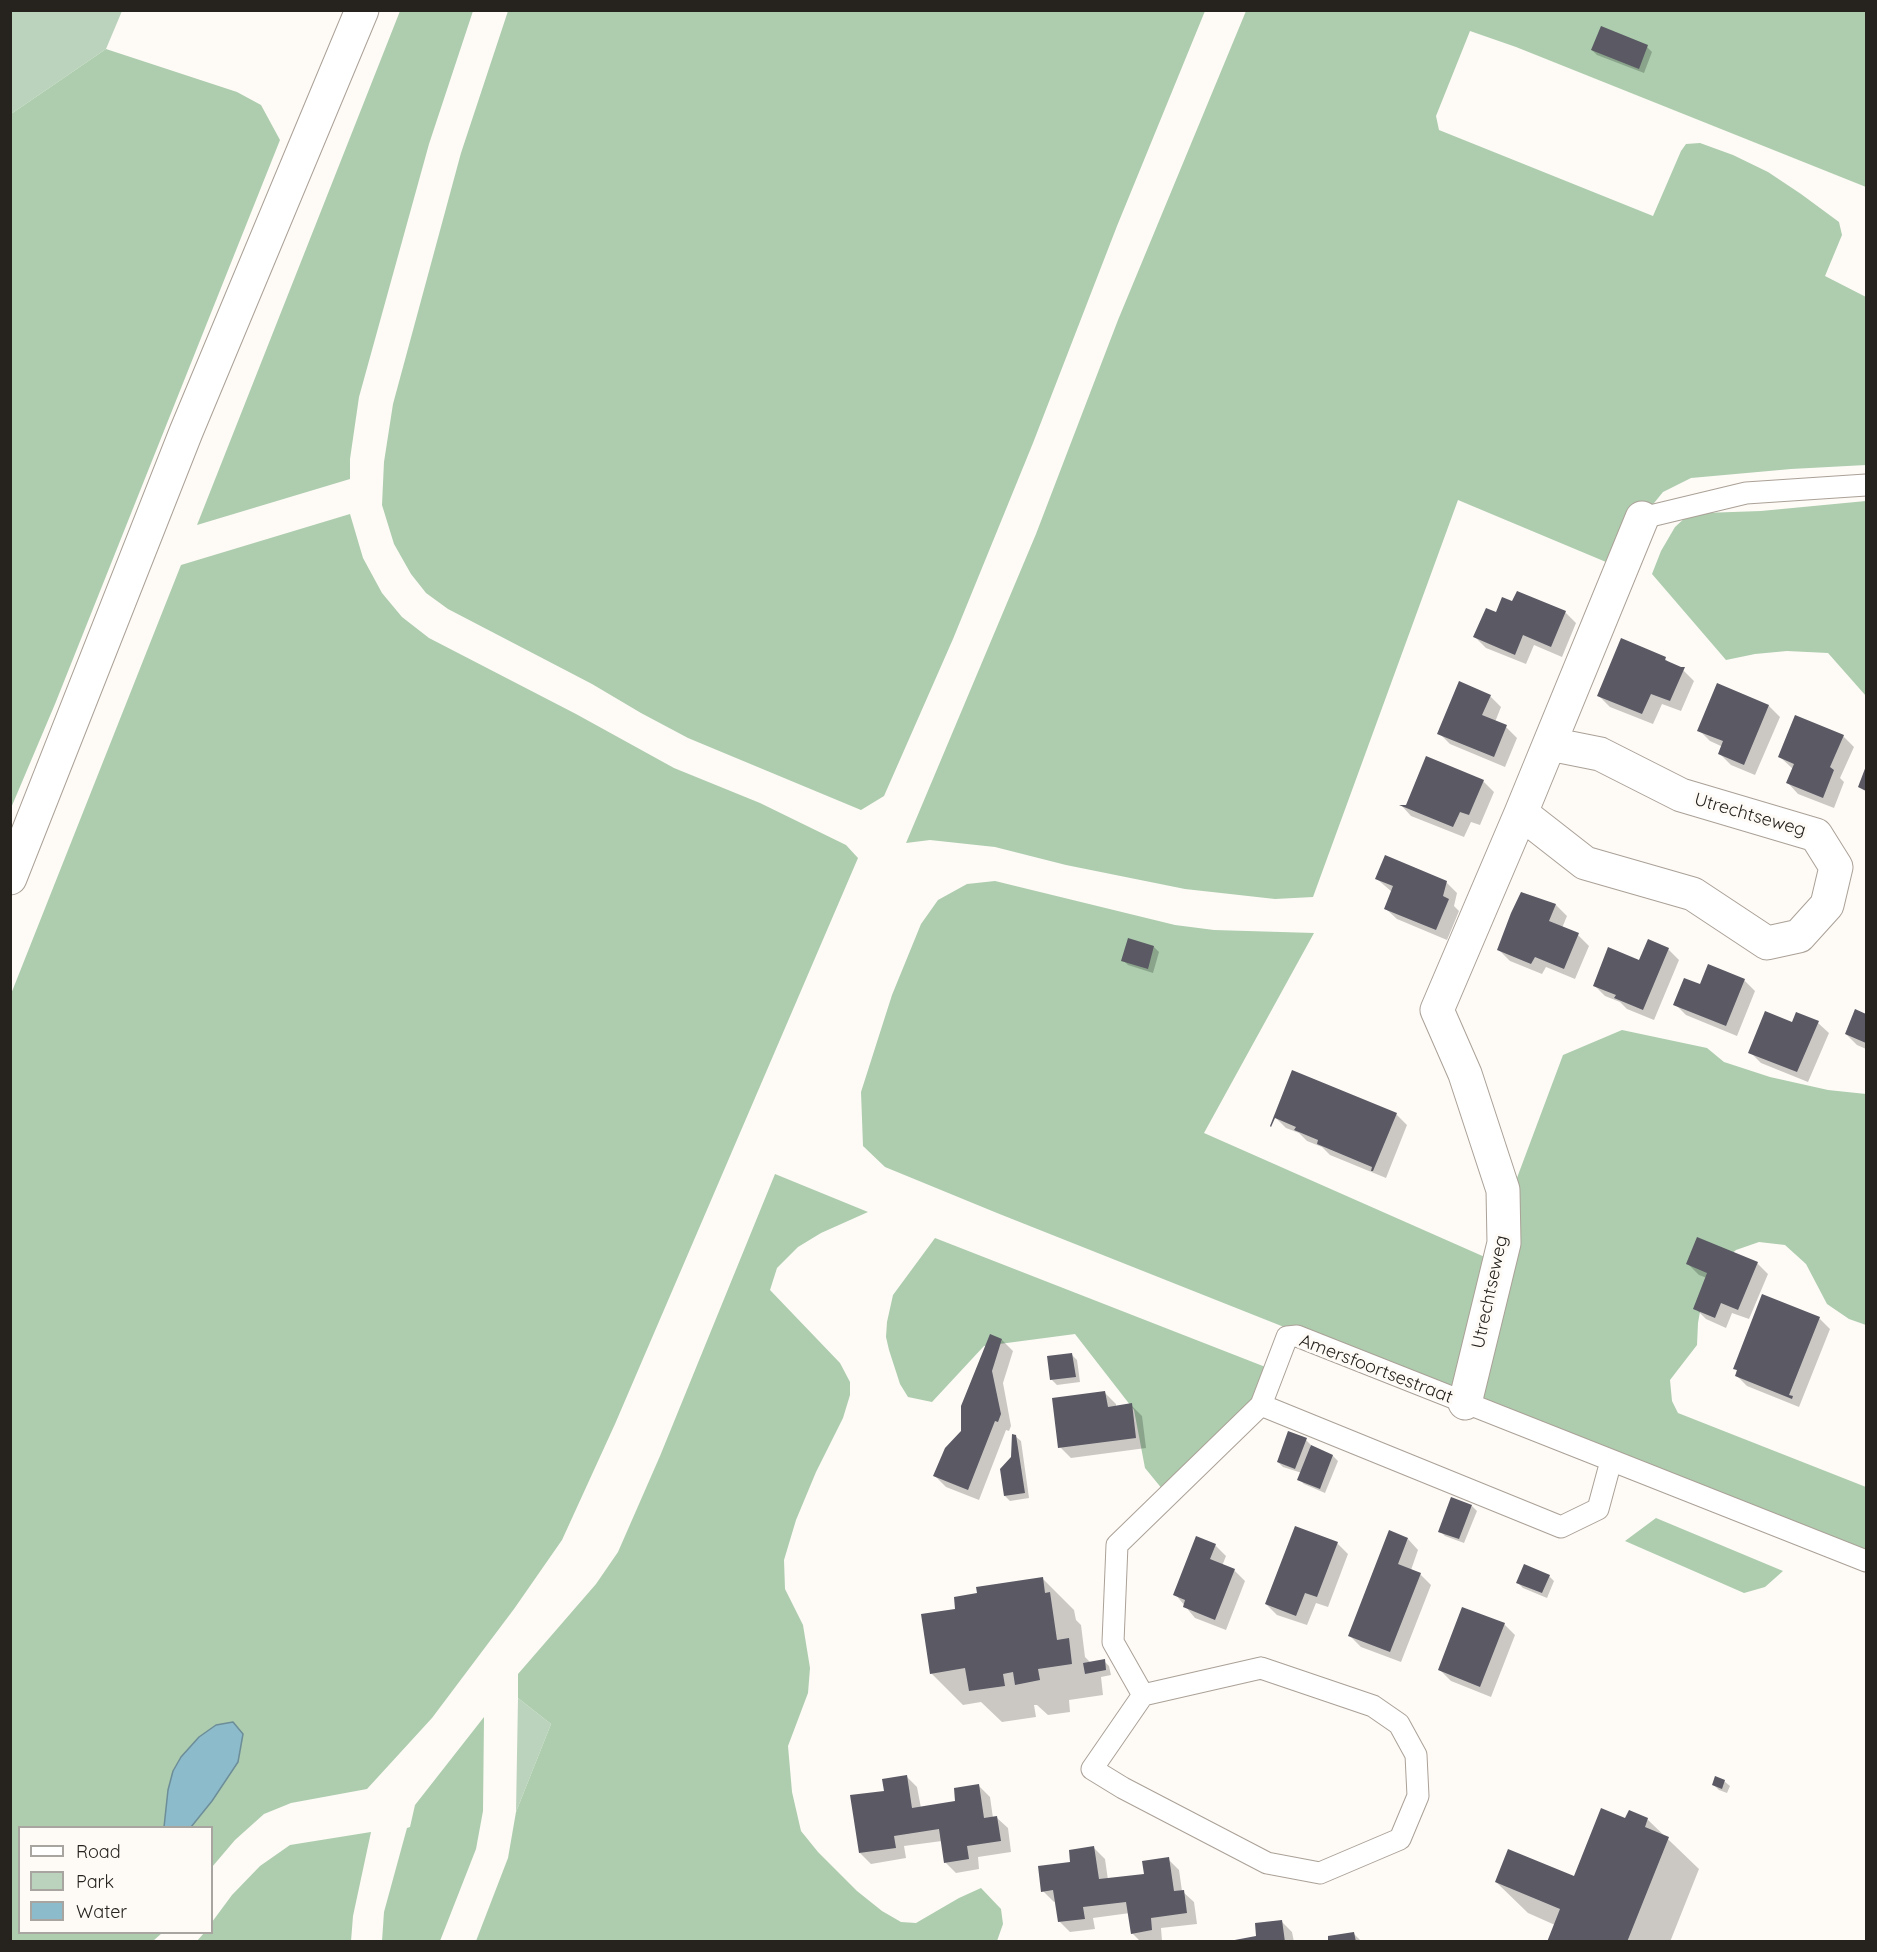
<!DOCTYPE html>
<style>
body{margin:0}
#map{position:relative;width:1877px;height:1952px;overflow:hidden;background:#fefaf6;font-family:Quicksand,sans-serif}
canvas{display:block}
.frame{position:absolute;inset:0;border:12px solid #26221e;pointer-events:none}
.legend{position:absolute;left:18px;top:1826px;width:195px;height:108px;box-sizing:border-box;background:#fefaf6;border:2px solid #a8a4a0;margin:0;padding:8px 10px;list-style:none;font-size:18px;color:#26221e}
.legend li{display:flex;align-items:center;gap:12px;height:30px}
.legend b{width:30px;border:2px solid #a8a4a0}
</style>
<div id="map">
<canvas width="1877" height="1952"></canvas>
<div class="frame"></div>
<ul class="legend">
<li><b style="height:8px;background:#fff"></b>Road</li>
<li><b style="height:16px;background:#bbd3bc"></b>Park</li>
<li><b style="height:16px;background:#8cbbcc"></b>Water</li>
</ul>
</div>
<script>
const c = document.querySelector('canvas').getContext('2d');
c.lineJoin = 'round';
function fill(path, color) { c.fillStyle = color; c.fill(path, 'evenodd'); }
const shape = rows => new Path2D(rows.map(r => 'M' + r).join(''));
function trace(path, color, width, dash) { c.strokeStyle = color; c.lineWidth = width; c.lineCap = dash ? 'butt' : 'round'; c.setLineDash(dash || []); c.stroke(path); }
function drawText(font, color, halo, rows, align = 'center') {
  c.font = font + ' Quicksand,sans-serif'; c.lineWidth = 6; c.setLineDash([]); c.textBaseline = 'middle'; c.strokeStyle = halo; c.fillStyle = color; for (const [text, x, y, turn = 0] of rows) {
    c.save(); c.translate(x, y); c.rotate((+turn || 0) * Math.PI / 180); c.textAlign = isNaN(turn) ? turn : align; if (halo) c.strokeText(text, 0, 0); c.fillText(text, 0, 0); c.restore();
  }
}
fill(shape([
 [11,11,122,11,106,49,11,114],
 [518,1698,551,1724,516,1812]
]), '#bbd3bc');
fill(shape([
 [400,11,473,11,429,144,359,397,350,459,350,479,197,525],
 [508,11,1205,11,1117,226,1033,443,953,639,884,796,861,810,688,738,641,713,592,684,448,609,426,593,411,574,394,544,382,505,384,462,393,404,461,153],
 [1246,11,1866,11,1866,187,1516,47,1470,31,1436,116,1439,130,1653,216,1681,151,1686,144,1700,143,1733,155,1768,172,1801,194,1839,222,1842,235,1825,276,1866,297,1866,465,1791,469,1691,478,1663,492,1606,562,1458,500,1313,897,1275,899,1185,889,1066,865,995,847,930,840,906,843,1036,534,1118,320],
 [106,49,237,92,261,105,280,140,55,704,11,808,11,114],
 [1866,501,1866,696,1828,653,1787,651,1755,654,1726,660,1652,574,1661,551,1675,527,1686,517,1704,513,1761,511],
 [350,514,363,558,382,593,402,617,429,638,576,714,674,768,760,803,846,845,858,858,615,1424,562,1540,514,1609,432,1718,367,1789,291,1803,264,1814,235,1840,212,1867,212,1828,191,1827,212,1801,168,1790,164,1827,20,1828,20,1932,162,1933,153,1941,11,1942,11,994,181,565],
 [995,881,1175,925,1214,930,1314,933,1204,1133,1487,1258,1563,1055,1622,1030,1707,1048,1724,1062,1770,1077,1828,1090,1866,1094,1866,1325,1849,1319,1827,1304,1806,1264,1785,1245,1759,1242,1736,1250,1721,1263,1703,1294,1698,1323,1697,1345,1670,1380,1672,1401,1678,1413,1866,1487,1866,1552,1498,1412,997,1213,885,1167,863,1146,861,1092,892,995,921,924,938,900,967,884],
 [775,1174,868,1212,821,1233,798,1247,777,1268,770,1290,840,1363,850,1382,850,1395,843,1418,816,1472,796,1520,784,1560,785,1589,803,1625,810,1668,808,1693,788,1746,792,1792,801,1831,818,1852,857,1891,882,1911,901,1922,916,1923,959,1898,981,1888,1001,1909,1003,1924,997,1941,476,1941,508,1858,516,1812,551,1724,518,1698,518,1674,596,1584,618,1552,660,1456],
 [935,1238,1268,1368,1257,1397,1172,1501,1145,1468,1134,1410,1075,1334,984,1346,932,1402,908,1397,900,1384,889,1350,886,1337,887,1322,893,1295],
 [1656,1518,1783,1571,1765,1587,1744,1593,1625,1541],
 [484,1717,483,1811,476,1849,440,1941,382,1941,384,1912,407,1828,410,1827,415,1805],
 [371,1832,353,1916,351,1941,197,1941,204,1933,212,1932,212,1922,232,1895,260,1866,290,1845]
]), '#adcdae');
const water = shape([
 [233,1722,243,1734,238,1762,212,1801,191,1827,164,1827,168,1790,173,1771,181,1757,199,1737,216,1725,233,1722]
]);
fill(water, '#8cbbcc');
trace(water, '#6d8d98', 1.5);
fill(shape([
 [1647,47,1652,52,1644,73,1597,55,1592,50],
 [1513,603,1565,612,1576,623,1562,657,1534,645,1526,664,1486,648,1475,637,1497,614],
 [1665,659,1672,665,1683,670,1694,681,1681,711,1662,704,1653,724,1610,707,1599,696],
 [1490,696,1501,707,1495,722,1506,727,1517,738,1505,767,1450,744,1439,733],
 [1769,706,1780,717,1755,775,1731,765,1720,754,1723,747,1710,741,1699,730],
 [1843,736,1854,747,1840,778,1844,782,1834,808,1798,794,1788,783,1793,769,1780,757],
 [1483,781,1494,792,1480,825,1471,822,1464,837,1411,816,1402,806],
 [1377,879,1446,882,1457,893,1454,906,1459,911,1447,940,1397,919,1386,909,1392,892],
 [1522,894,1556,905,1567,916,1562,928,1578,935,1589,946,1575,979,1546,967,1542,974,1510,961,1499,950],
 [1154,947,1159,952,1153,973,1128,965,1123,960],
 [1668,949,1679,960,1654,1020,1627,1009,1620,1002,1605,996,1594,985],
 [1744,980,1755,991,1737,1036,1686,1015,1675,1004,1701,986],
 [1855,1011,1866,1016,1866,1049,1857,1045,1846,1034],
 [1797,1014,1818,1023,1829,1033,1808,1082,1761,1063,1750,1052,1793,1024],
 [1396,1114,1407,1125,1386,1178,1330,1155,1322,1147,1307,1141,1299,1133,1286,1128,1275,1117],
 [1757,1263,1768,1274,1749,1319,1732,1313,1726,1328,1706,1319,1695,1308,1707,1278,1699,1275,1688,1264],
 [1819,1318,1830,1329,1799,1407,1747,1386,1736,1375,1738,1372,1735,1368],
 [1002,1340,1013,1351,1003,1383,1011,1426,1009,1431,1006,1430,979,1500,946,1487,935,1476,963,1431],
 [1072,1355,1077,1360,1080,1382,1057,1385,1051,1379],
 [1105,1393,1116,1404,1116,1407,1131,1405,1142,1416,1146,1448,1071,1458,1060,1447],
 [1015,1436,1021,1441,1029,1498,1010,1501,1005,1496],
 [1306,1440,1311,1445,1310,1447,1333,1456,1338,1461,1325,1493,1304,1484,1299,1479,1302,1473,1283,1467,1278,1462],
 [1472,1506,1477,1511,1464,1543,1445,1536,1440,1531],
 [1408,1539,1418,1550,1411,1570,1420,1574,1431,1585,1401,1662,1361,1647,1350,1636],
 [1337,1543,1348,1554,1328,1607,1316,1603,1307,1625,1277,1615,1266,1604],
 [1215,1545,1226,1556,1222,1566,1234,1570,1245,1581,1226,1630,1195,1618,1175,1594],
 [1549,1576,1554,1581,1547,1598,1523,1588,1518,1583],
 [1043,1579,1074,1610,1076,1620,1081,1625,1085,1657,1091,1663,1104,1661,1109,1666,1111,1675,1101,1677,1103,1695,1069,1700,1070,1712,1048,1715,1037,1705,1034,1705,1036,1717,1002,1722,981,1702,963,1705,931,1673,957,1610],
 [1504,1624,1515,1635,1491,1697,1451,1681,1440,1670],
 [906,1776,917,1787,921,1808,957,1802,979,1786,990,1797,993,1818,997,1818,1008,1828,1011,1852,978,1857,979,1869,956,1873,945,1862,942,1841,904,1846,906,1858,871,1864,860,1853,886,1792],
 [1724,1781,1730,1786,1727,1793,1719,1790,1714,1785],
 [1647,1819,1699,1869,1670,1942,1549,1942,1555,1925,1528,1913,1496,1882,1574,1878,1626,1820],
 [1094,1848,1105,1859,1108,1880,1146,1875,1168,1859,1179,1870,1182,1891,1194,1902,1197,1924,1161,1928,1162,1941,1158,1942,1141,1942,1132,1933,1130,1913,1093,1918,1095,1929,1070,1932,1059,1921,1056,1901,1054,1902,1043,1891,1072,1863],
 [1281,1921,1292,1932,1294,1942,1226,1942,1258,1937],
 [1354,1934,1362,1942,1330,1942]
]), '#0003');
fill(shape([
 [1601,26,1648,45,1639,69,1591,50],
 [1517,591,1566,611,1551,647,1523,635,1515,655,1473,637,1486,608,1496,612,1502,597,1512,601],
 [1621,638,1666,657,1665,660,1681,667,1685,667,1670,701,1651,694,1642,714,1597,696],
 [1459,681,1491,695,1482,715,1507,725,1494,757,1437,734],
 [1717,683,1769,705,1744,765,1718,754,1723,741,1697,731],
 [1795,715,1844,735,1830,767,1834,770,1823,798,1786,783,1794,764,1778,757],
 [1426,756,1484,780,1469,815,1460,812,1453,827,1399,805,1406,805],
 [1866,766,1866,791,1858,787],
 [1385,855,1447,881,1443,896,1449,899,1436,930,1384,909,1393,886,1375,879],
 [1521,892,1556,904,1549,921,1579,933,1564,969,1535,957,1531,964,1497,950,1511,913],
 [1128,938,1154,946,1148,969,1121,961],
 [1648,939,1669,948,1643,1010,1614,998,1616,995,1593,986,1608,947,1639,960],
 [1708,964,1745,979,1726,1026,1673,1005,1684,978,1700,984],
 [1855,1009,1866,1014,1866,1043,1845,1034],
 [1765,1011,1792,1022,1796,1012,1819,1021,1797,1072,1748,1053],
 [1292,1070,1397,1113,1373,1171,1371,1171,1372,1167,1317,1144,1318,1140,1294,1130,1296,1127,1275,1118,1271,1127,1270,1126],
 [1697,1237,1758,1262,1738,1310,1721,1303,1715,1318,1693,1309,1707,1273,1686,1264],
 [1762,1294,1820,1317,1789,1395,1793,1396,1792,1399,1735,1376,1737,1370,1733,1369],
 [990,1334,1002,1339,992,1371,1001,1414,998,1422,995,1421,968,1490,933,1476,945,1448,961,1431,961,1406],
 [1072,1353,1076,1377,1050,1380,1047,1356],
 [1105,1391,1108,1407,1132,1403,1136,1438,1058,1448,1052,1398],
 [1288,1431,1307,1438,1295,1469,1277,1462],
 [1012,1434,1016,1435,1025,1493,1004,1496,1000,1469,1011,1457],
 [1311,1445,1333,1455,1320,1489,1297,1480],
 [1451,1497,1472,1505,1459,1539,1438,1532],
 [1295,1526,1338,1542,1317,1597,1305,1593,1296,1616,1265,1604],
 [1389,1530,1408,1538,1398,1564,1421,1573,1390,1652,1348,1636],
 [1196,1536,1216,1544,1210,1559,1235,1569,1215,1620,1183,1607,1185,1600,1173,1595],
 [1524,1564,1550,1575,1542,1593,1516,1583],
 [1043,1577,1045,1593,1050,1592,1057,1640,1069,1638,1072,1664,1038,1669,1040,1680,1015,1685,1013,1672,1003,1674,1005,1686,969,1691,965,1668,930,1674,921,1614,955,1609,954,1597,977,1593,976,1587],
 [1462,1607,1505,1623,1480,1687,1438,1670],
 [1105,1659,1106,1670,1085,1674,1083,1663],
 [907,1775,912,1808,955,1801,954,1788,979,1784,984,1818,997,1816,1001,1841,967,1846,969,1859,944,1863,939,1829,894,1836,896,1848,859,1853,850,1795,884,1791,882,1779],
 [1715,1776,1725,1780,1722,1789,1712,1785],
 [1601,1808,1625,1818,1629,1810,1648,1818,1645,1827,1669,1837,1627,1942,1547,1942,1560,1909,1495,1882,1508,1849,1574,1876],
 [1094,1846,1099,1879,1144,1874,1142,1861,1169,1857,1174,1891,1184,1890,1187,1913,1151,1918,1152,1930,1131,1934,1126,1902,1083,1907,1085,1919,1058,1922,1053,1890,1041,1892,1038,1866,1070,1862,1069,1850],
 [1282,1920,1285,1942,1224,1942,1256,1936,1255,1923],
 [1354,1932,1356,1942,1328,1942,1328,1936]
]), '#5a5964');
const lane = shape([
 [1642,518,1746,493,1866,485],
 [1261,1405,1561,1527,1598,1509,1611,1461],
 [1261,1668,1373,1706,1399,1724,1416,1755,1418,1796,1400,1839,1320,1873,1267,1863,1123,1788,1092,1769,1143,1695,1261,1668],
 [1143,1695,1113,1642,1117,1545,1261,1405,1287,1337,1297,1336,1866,1561]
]);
const street = shape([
 [1521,813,1585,863,1693,894,1767,943,1799,936,1827,905,1836,867,1816,835,1681,795,1600,754,1550,744],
 [10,878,186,432,362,10],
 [1465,1403,1504,1243,1503,1190,1465,1074,1437,1010,1521,813,1642,518]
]);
trace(lane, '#aaa197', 23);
trace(street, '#aaa197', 35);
trace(lane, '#fff', 21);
trace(street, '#fff', 33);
drawText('18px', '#26221e', '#fefaf6', [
 ["Utrechtseweg",1750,815,16],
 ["Utrechtseweg",1490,1292,-78],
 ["Amersfoortsestraat",1376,1369,21]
]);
</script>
